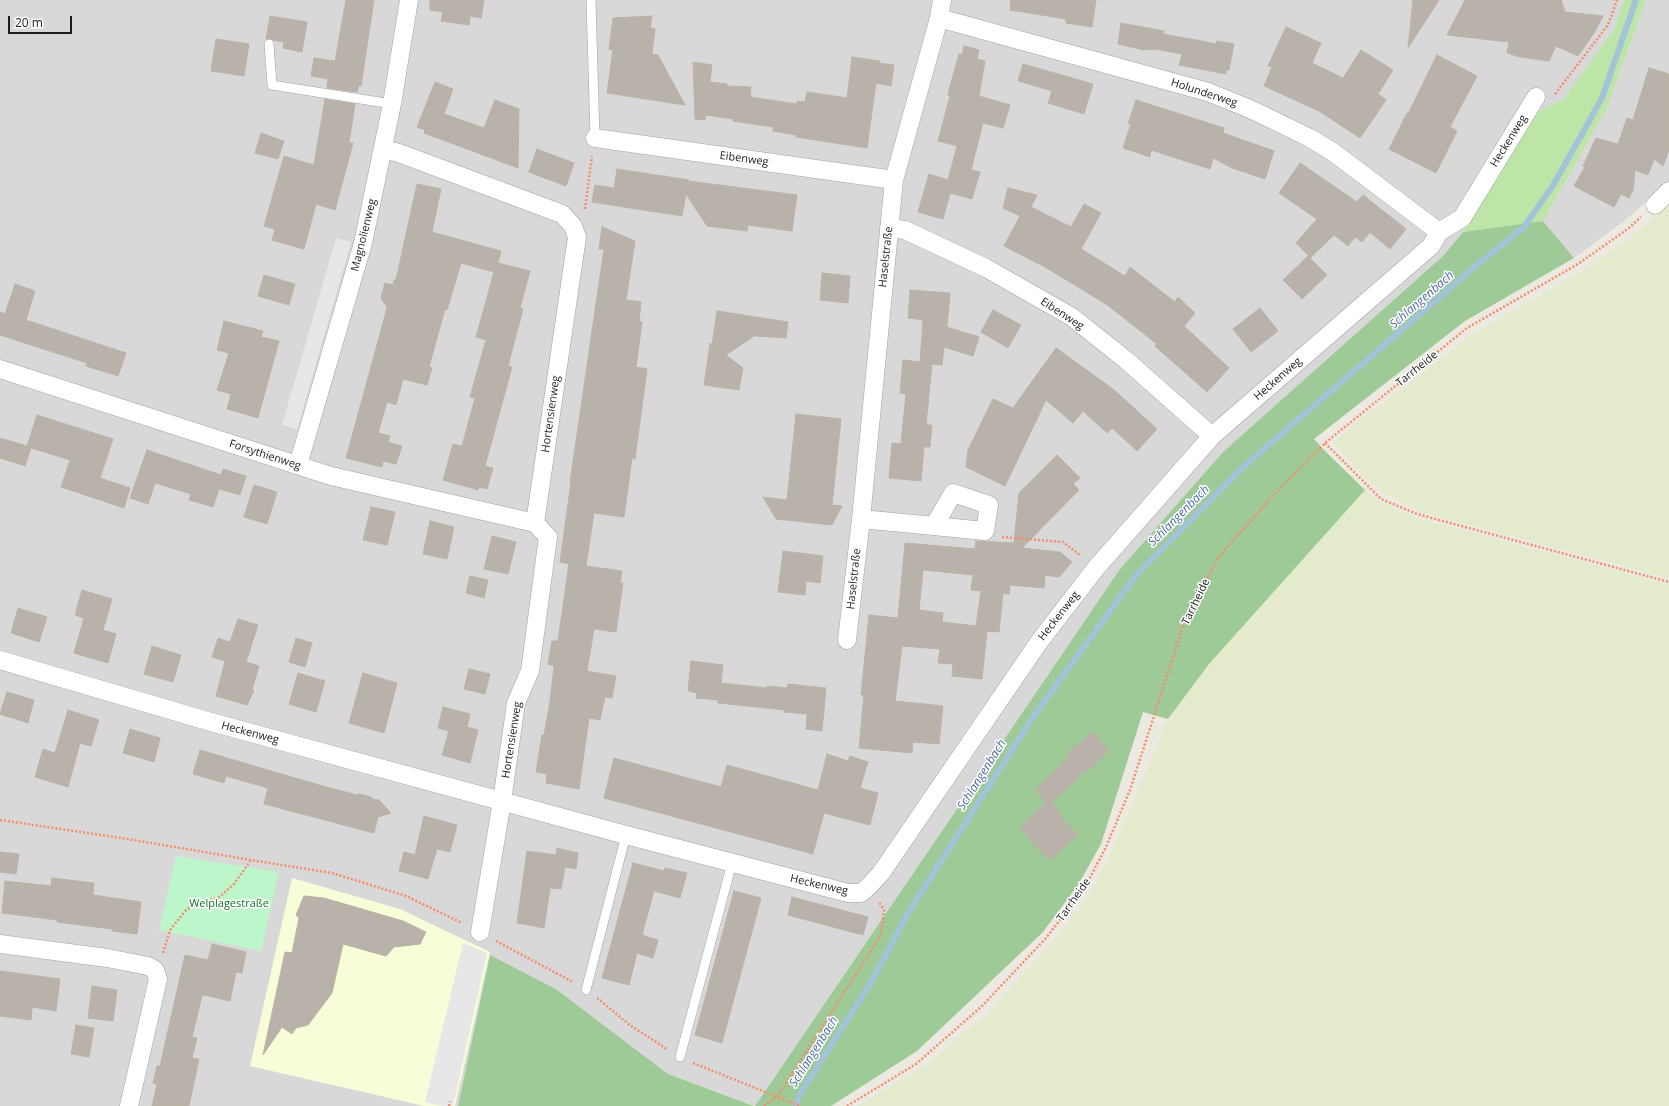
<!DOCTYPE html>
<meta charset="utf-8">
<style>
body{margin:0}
#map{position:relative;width:1669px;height:1106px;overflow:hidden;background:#eceae0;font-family:"Open Sans",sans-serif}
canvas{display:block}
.scale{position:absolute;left:8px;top:16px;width:64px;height:18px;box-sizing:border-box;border:2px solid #1b1b1b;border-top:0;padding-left:5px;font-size:12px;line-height:14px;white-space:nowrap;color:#1b1b1b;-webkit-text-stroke:3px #fff;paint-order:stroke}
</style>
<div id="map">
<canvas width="1669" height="1106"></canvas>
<div class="scale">20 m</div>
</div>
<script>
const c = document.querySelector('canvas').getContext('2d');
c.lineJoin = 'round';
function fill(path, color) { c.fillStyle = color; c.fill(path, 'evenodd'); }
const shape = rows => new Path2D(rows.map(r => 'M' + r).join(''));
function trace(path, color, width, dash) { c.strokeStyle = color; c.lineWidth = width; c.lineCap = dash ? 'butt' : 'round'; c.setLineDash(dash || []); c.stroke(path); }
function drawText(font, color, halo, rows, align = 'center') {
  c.font = font + ' "Open Sans",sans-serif'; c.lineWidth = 3; c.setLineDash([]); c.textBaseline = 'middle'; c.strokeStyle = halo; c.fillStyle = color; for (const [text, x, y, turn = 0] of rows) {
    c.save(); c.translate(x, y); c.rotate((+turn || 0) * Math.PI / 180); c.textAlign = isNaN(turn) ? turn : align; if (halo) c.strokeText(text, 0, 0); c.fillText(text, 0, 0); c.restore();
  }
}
fill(shape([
 [0,0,1624,0,1615,28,1564,99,1537,112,1463,232,1443,256,1223,452,1120,569,755,1106,668,1074,556,989,490,955,458,1106,0,1106],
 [1646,0,1669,0,1669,182,1624,221,1574,258,1543,221,1607,108]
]), '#d9d8d8');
fill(shape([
 [292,878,400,909,490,952,455,1106,424,1106,250,1066]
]), '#f7fdd8');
fill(shape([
 [1669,204,1669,578,1421,512,1386,494,1365,478,1333,442,1473,334,1583,271,1635,235],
 [1365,490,1379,502,1416,518,1669,585,1669,1106,858,1106,922,1068,986,1015,1052,943,1090,894,1112,852,1168,719,1209,664]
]), '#e3ebcc');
fill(shape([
 [1624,0,1646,0,1607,108,1543,221,1463,232,1537,112,1564,99,1615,28]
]), '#bce5a7');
fill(shape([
 [1543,221,1574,258,1465,321,1314,439,1324,450,1365,490,1209,664,1168,719,1143,712,1101,844,1078,885,1043,932,917,1051,831,1106,755,1106,1120,569,1223,452,1443,256,1463,232],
 [490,955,556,989,668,1074,754,1106,458,1106]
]), '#9eca97');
fill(shape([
 [176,856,279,872,261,951,159,930]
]), '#bdf6cb');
fill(shape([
 [336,238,351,242,297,429,282,425],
 [463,943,487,953,453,1106,443,1106,425,1102]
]), '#e7e7e7');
trace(shape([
 [796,1106,799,1096,873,979,908,913,1031,720,1137,574,1242,468,1478,264,1524,227,1554,184,1602,98,1636,0]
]), '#a2c3d8', 6);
const building = shape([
 [346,0,374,0,361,86,359,85,357,92,327,88,328,79,311,76,314,58,335,61,346,0],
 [430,0,484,0,481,18,470,16,469,25,441,21,443,12,430,10,430,0],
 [1011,0,1096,0,1092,27,1066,23,1066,19,1010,10,1011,0],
 [1413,0,1439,0,1408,48,1413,0],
 [1465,0,1561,0,1565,12,1603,16,1594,33,1578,56,1556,46,1549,61,1520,57,1507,53,1509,42,1447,35,1465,0],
 [270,16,307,22,302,52,283,48,284,42,266,39,270,16],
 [652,16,650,28,655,29,652,54,658,55,685,105,607,93,613,50,609,49,613,18,652,16],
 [1121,23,1164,31,1163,34,1196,40,1216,44,1217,41,1234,44,1229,70,1226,70,1226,74,1179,65,1182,54,1155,49,1144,50,1118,44,1121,23],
 [1286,27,1321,43,1312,63,1343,78,1361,50,1393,70,1378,94,1386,100,1360,138,1319,111,1264,86,1272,67,1268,66,1286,27],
 [216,39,249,44,244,76,211,71,216,39],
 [964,46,979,50,977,59,985,61,979,96,1010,105,1003,128,983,123,971,170,980,172,972,199,950,193,943,219,918,212,929,174,948,180,957,146,938,141,950,96,948,95,949,90,959,54,962,55,964,46],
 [1437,55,1477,76,1450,127,1457,131,1436,173,1389,149,1407,113,1408,114,1437,55],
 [852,57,880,61,879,63,894,65,891,86,876,83,867,148,796,137,796,135,773,131,773,127,733,121,733,119,706,115,707,108,705,120,695,119,693,62,712,65,710,82,727,84,727,86,751,87,750,97,797,104,797,101,805,102,807,92,847,98,852,57],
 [1023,64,1093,84,1084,114,1048,103,1052,91,1018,81,1023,64],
 [1649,68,1669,74,1669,150,1663,166,1654,159,1648,175,1635,170,1633,190,1629,198,1621,194,1614,207,1574,186,1585,167,1583,166,1596,138,1618,144,1627,118,1633,120,1649,68],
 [435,82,453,89,444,114,484,128,495,100,519,109,518,168,424,133,425,130,417,127,435,82],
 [325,99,355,104,349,143,353,143,335,210,316,204,304,249,272,240,275,229,264,226,284,156,314,165,325,99],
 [1136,100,1224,128,1223,133,1274,151,1265,179,1232,168,1213,158,1210,169,1151,150,1150,157,1123,148,1131,124,1128,124,1136,100],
 [261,133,284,141,278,159,255,153,261,133],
 [537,149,574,163,566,186,529,172,537,149],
 [1300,163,1357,202,1363,195,1406,229,1390,249,1370,232,1362,242,1355,237,1348,246,1334,235,1310,258,1327,275,1302,299,1283,280,1308,256,1310,257,1296,243,1317,219,1279,193,1300,163],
 [617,169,689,180,688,181,797,195,792,231,748,225,747,231,707,226,686,194,682,216,592,202,595,185,614,188,617,169],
 [417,184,441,189,432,232,501,251,498,263,530,271,520,308,523,309,508,366,512,367,485,466,493,468,487,489,479,487,478,490,443,480,453,444,462,446,475,398,470,397,486,340,476,337,494,272,461,263,447,310,445,309,429,367,432,368,427,385,403,379,396,405,387,402,378,433,390,436,388,442,402,446,396,464,383,461,382,467,346,458,386,312,387,307,381,298,385,283,393,285,394,280,396,280,417,184],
 [1008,188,1037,195,1031,207,1071,227,1084,204,1101,213,1081,249,1125,276,1130,267,1175,302,1178,297,1195,313,1184,326,1229,368,1207,392,1155,346,1157,344,1106,304,1045,267,1004,246,1020,216,1003,208,1008,188],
 [602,227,635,241,626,300,641,302,639,322,642,322,636,367,647,369,635,459,632,458,624,517,594,513,586,566,622,571,620,583,623,583,616,632,594,629,587,671,616,676,612,698,605,697,600,720,589,718,579,789,546,783,547,774,536,772,542,735,544,735,550,702,554,666,548,664,552,641,558,641,569,564,560,562,571,482,570,482,604,249,599,249,602,227],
 [822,273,850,276,848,303,820,300,822,273],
 [264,275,295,284,289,305,258,296,264,275],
 [15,284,35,291,26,320,126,353,118,376,86,366,87,363,0,335,0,312,5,314,15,284],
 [910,290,950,293,947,327,979,337,973,356,944,347,942,365,932,364,926,425,932,425,930,447,924,447,921,481,889,478,892,443,901,444,906,394,900,393,903,360,920,362,923,320,908,318,910,290],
 [1260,308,1278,331,1251,352,1233,329,1260,308],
 [993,310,1021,325,1008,348,981,332,993,310],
 [717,311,788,322,786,338,754,336,726,355,743,368,739,390,704,385,710,343,712,345,717,311],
 [224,321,263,331,261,337,279,341,258,418,227,409,231,394,217,390,229,353,217,350,224,321],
 [1056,348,1113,389,1157,429,1137,451,1112,428,1107,433,1083,411,1073,423,1046,400,1005,486,966,467,968,450,993,399,1013,408,1056,348],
 [796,414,841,419,832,505,842,506,832,525,776,519,763,497,787,500,796,414],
 [37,415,113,439,100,478,130,488,124,508,61,487,70,460,31,448,25,466,0,458,0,438,27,446,37,415],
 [147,450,221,475,223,469,246,476,240,495,219,489,213,507,189,500,191,494,155,483,148,504,130,498,147,450],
 [1057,455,1080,478,1073,484,1079,490,1022,548,1060,552,1072,562,1059,577,1045,575,1044,588,1010,585,1009,594,1003,593,999,632,987,631,982,679,952,676,953,664,938,663,940,649,902,646,895,701,943,706,939,744,913,742,912,753,859,748,864,695,861,695,869,615,898,618,905,543,975,549,976,541,1014,543,1019,493,1057,455],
 [923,570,973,575,971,590,981,591,976,626,942,622,943,613,919,610,923,570],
 [254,485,277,492,267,524,244,517,254,485],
 [371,507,395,512,387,545,363,540,371,507],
 [430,521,454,527,447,559,423,554,430,521],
 [492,536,516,542,508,574,484,569,492,536],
 [783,551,823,556,820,583,806,581,805,595,778,592,783,551],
 [470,576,488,580,484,598,466,593,470,576],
 [82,590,112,599,103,630,116,634,108,663,74,653,84,618,75,615,82,590],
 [18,608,47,617,39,642,11,633,18,608],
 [238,619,258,625,246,662,259,666,252,690,254,690,247,705,216,696,225,661,212,657,218,638,230,642,238,619],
 [296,638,312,643,305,667,289,662,296,638],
 [152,646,181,655,173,682,144,674,152,646],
 [691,661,723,665,721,683,767,688,767,686,787,688,788,684,826,688,822,731,806,729,807,714,784,712,785,710,718,703,718,700,696,698,697,693,688,691,691,661],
 [469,669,490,674,485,694,464,689,469,669],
 [298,673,325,681,316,712,289,704,298,673],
 [363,673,397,683,384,733,349,723,363,673],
 [7,692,34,700,28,723,0,714,7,692],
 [443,707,470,714,467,727,478,730,470,763,442,755,449,731,438,728,443,707],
 [68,710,99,720,91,746,80,743,68,787,35,777,43,749,55,753,68,710],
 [130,729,160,738,154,762,123,753,130,729],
 [1093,732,1109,751,1085,773,1084,772,1052,803,1063,817,1062,818,1078,834,1050,861,1019,828,1046,802,1035,790,1070,756,1068,753,1093,732],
 [200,750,319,785,357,795,360,794,371,797,372,799,379,800,391,813,378,817,374,833,264,804,268,788,226,776,224,783,193,774,200,750],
 [827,754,848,761,850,756,868,762,860,788,878,793,870,825,824,813,813,854,604,798,614,758,721,787,727,765,818,790,827,754],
 [424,816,457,825,450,852,437,849,428,879,399,871,404,852,415,855,424,816],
 [557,848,578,853,576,869,565,867,561,889,550,888,544,928,517,923,527,851,556,855,557,848],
 [0,852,19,854,16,874,0,872,0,852],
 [633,863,664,871,665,868,687,873,680,898,654,891,642,935,658,940,653,958,637,953,629,985,602,978,633,863],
 [52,878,94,883,93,895,141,902,137,934,112,931,112,929,57,922,57,920,2,913,5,881,51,886,52,878],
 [734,891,761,898,722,1043,695,1035,734,891],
 [304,896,324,898,403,921,426,932,420,944,394,947,386,956,343,944,332,993,308,1025,296,1028,292,1034,282,1027,263,1055,285,952,292,953,299,918,296,915,304,896],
 [792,897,868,917,863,935,788,915,792,897],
 [212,944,246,952,242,973,236,972,230,1001,204,995,202,996,192,1037,197,1038,192,1058,199,1059,189,1106,152,1106,157,1084,153,1083,157,1066,160,1066,185,955,208,960,212,944],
 [0,971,60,979,56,1011,32,1007,31,1020,0,1016,0,971],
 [92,986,117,990,113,1021,88,1018,92,986],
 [76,1025,94,1028,89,1057,71,1054,76,1025]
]);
fill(building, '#b8b2aa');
trace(building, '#bdb3a4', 1);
const lane = shape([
 [591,0,595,138],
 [269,44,272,85,392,104],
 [586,990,626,835],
 [680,1057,732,863]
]);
const street = shape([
 [939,18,1208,92,1250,109,1310,138,1333,152,1439,232],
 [595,138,894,180],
 [383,149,399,153,562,214,573,226,577,237,535,523,548,537,530,671,516,703,502,801,480,932],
 [1655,205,1669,191],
 [889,228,905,230,986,268,1072,317,1126,360,1212,436],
 [0,369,331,476,535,523],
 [298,465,363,243,392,104,409,0],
 [861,519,934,526,953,493,989,505,985,531,934,526],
 [847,640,861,519,894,180,939,18,942,0],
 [0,660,211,722,626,835,848,893,861,893,869,886,881,873,1039,642,1096,568,1212,436,1431,246,1439,232,1462,218,1536,97],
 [0,944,107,958,148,966,155,970,158,979,129,1106]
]);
trace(lane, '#a2a2a2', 10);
trace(street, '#a2a2a2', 19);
trace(shape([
 [1555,94,1608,25,1617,0],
 [585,209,592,156],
 [1325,443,1381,499,1417,514,1669,582],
 [1002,537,1063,542,1081,556],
 [0,820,128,839,251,860,332,873,406,896,462,923],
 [496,941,573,982],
 [163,953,170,930,187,909,219,897,234,884,251,860],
 [597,998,631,1026,667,1049],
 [693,1063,800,1106],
 [449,1106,450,1101],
 [764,1106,777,1097,881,935,884,910,879,902],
 [847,1106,916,1064,982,1006,1046,938,1084,889,1106,847,1130,790,1187,614,1220,555,1270,499,1325,443,1467,328,1578,264,1629,228,1641,217]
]), '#f38e6b', 2.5, [2, 2]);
trace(lane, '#fff', 9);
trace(street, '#fff', 18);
drawText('11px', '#1b1b1b', '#fff', [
 ["Holunderweg",1204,93,18],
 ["Heckenweg",1509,141,-58],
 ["Eibenweg",744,159,8],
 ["Magnolienweg",364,235,-76],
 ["Haselstraße",886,257,-84],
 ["Eibenweg",1062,314,33],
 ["Tarrheide",1417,369,-39],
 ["Heckenweg",1278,379,-41],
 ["Hortensienweg",551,414,-82],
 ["Forsythienweg",265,455,18],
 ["Haselstraße",854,579,-84],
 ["Tarrheide",1196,602,-64],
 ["Heckenweg",1059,616,-52],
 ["Heckenweg",250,733,15],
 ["Hortensienweg",512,740,-81],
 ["Heckenweg",819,885,13],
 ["Tarrheide",1074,900,-55]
]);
drawText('11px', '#107227', '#fff', [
 ["Welplagestraße",229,904]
]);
drawText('italic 12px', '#4d6ba5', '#fff', [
 ["Schlangenbach",1422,300,-41],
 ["Schlangenbach",1179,516,-45],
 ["Schlangenbach",982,775,-58],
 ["Schlangenbach",814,1052,-58]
]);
</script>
